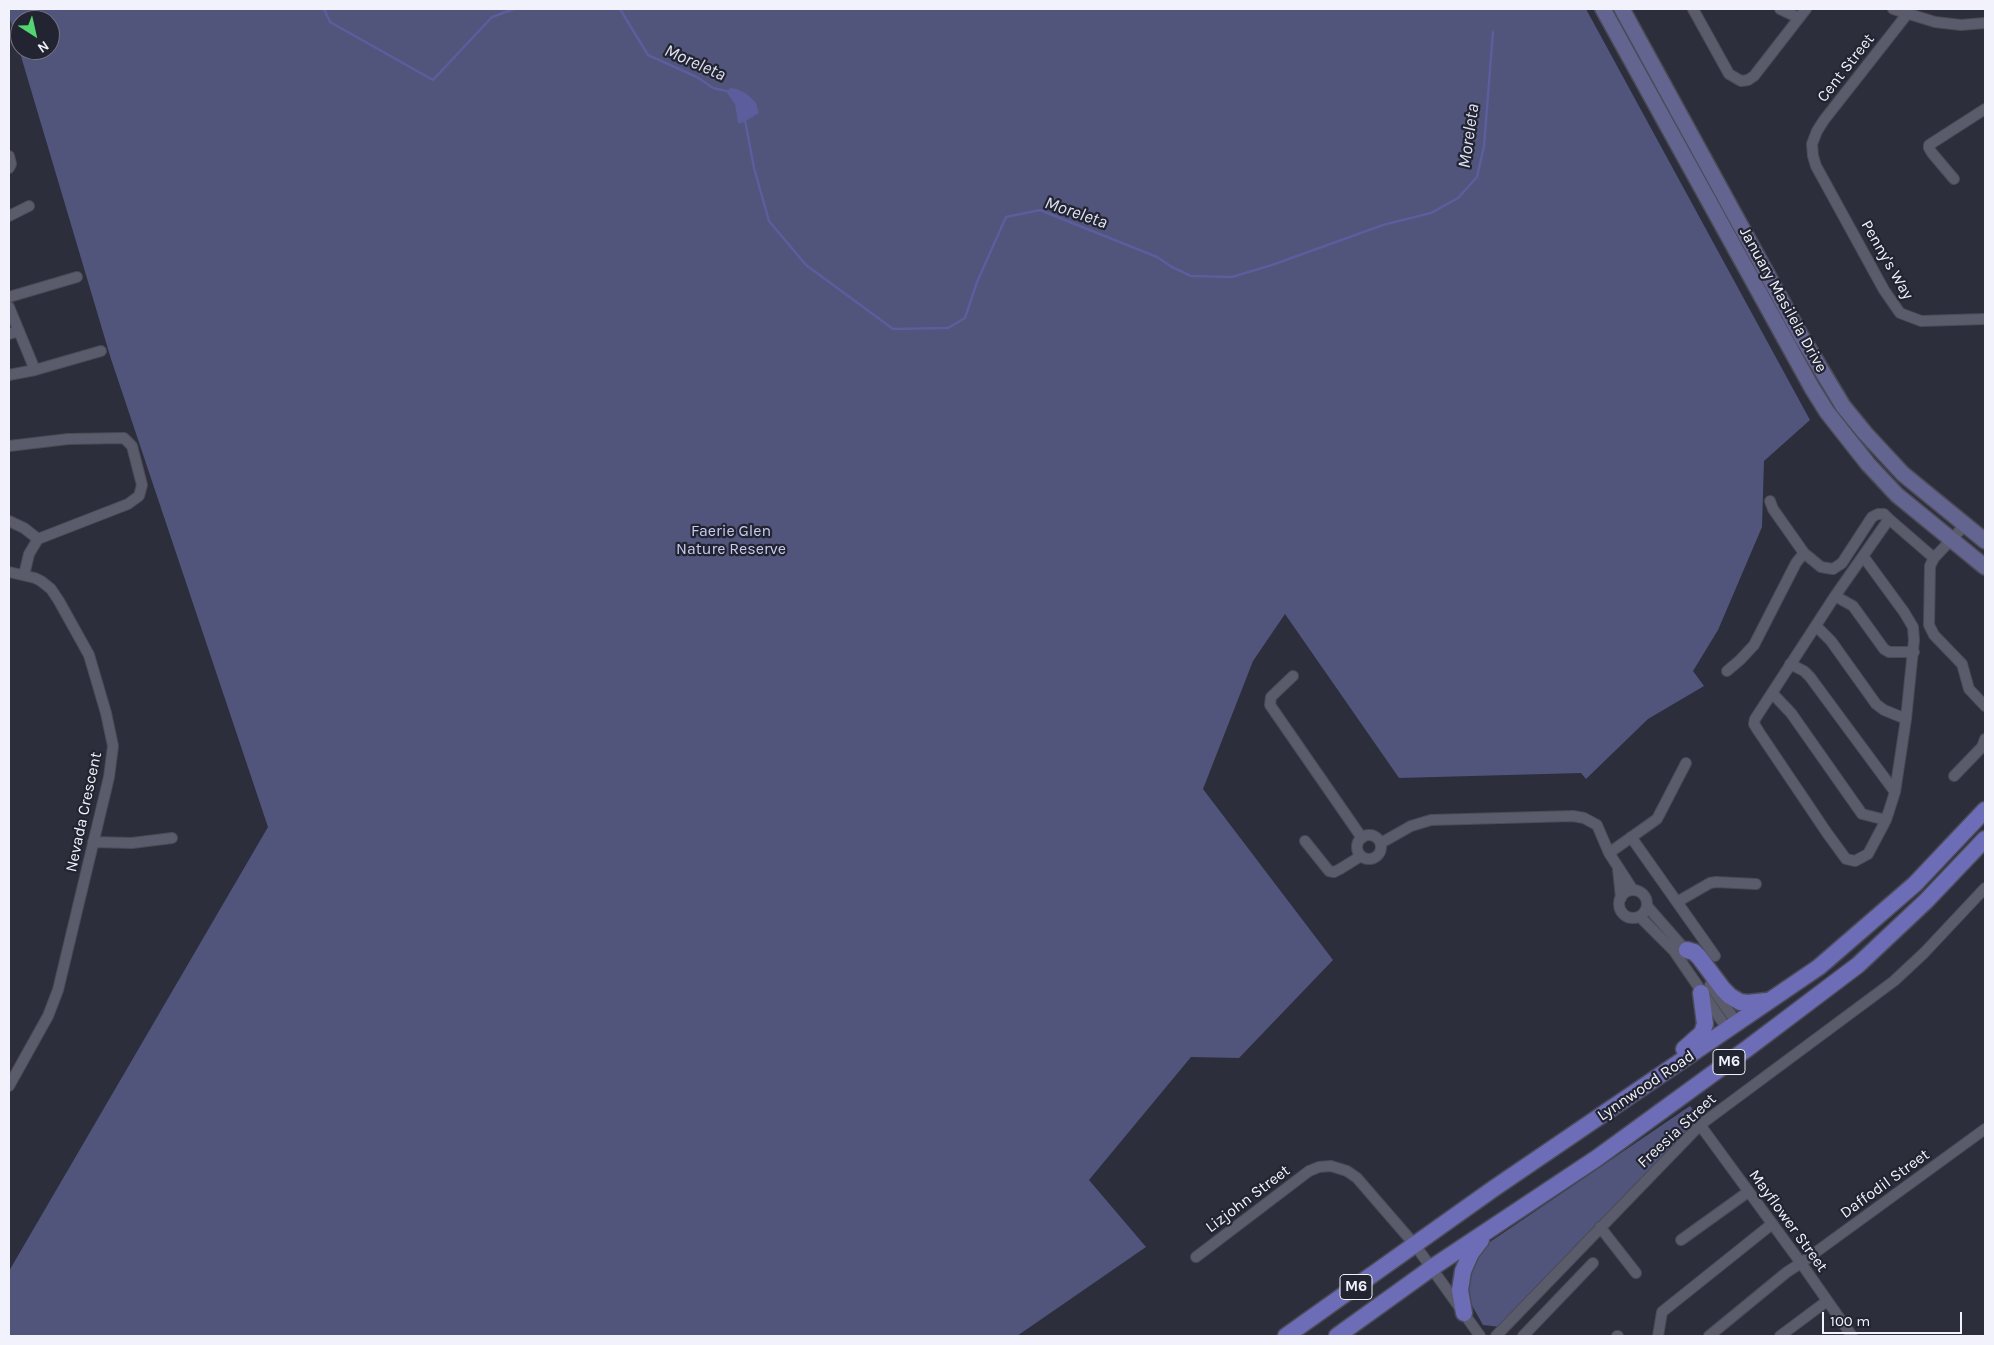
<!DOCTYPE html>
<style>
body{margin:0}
#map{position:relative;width:1994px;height:1345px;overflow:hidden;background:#2d2e3b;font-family:Karla,sans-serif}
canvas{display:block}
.frame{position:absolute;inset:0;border:10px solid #f1f2fb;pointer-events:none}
.north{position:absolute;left:10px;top:10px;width:50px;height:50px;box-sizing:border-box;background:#232431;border:1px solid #757682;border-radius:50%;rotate:145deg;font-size:14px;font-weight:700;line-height:20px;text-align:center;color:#f1f2fb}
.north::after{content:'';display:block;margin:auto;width:18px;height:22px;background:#53d672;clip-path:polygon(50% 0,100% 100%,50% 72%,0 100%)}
.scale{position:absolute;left:1822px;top:1312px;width:140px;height:22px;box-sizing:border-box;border:2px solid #f1f2fb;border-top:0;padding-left:6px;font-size:15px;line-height:18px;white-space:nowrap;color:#f1f2fb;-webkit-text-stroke:4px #232431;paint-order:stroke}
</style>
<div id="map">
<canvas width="1994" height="1345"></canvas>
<div class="frame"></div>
<div class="north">N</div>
<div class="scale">100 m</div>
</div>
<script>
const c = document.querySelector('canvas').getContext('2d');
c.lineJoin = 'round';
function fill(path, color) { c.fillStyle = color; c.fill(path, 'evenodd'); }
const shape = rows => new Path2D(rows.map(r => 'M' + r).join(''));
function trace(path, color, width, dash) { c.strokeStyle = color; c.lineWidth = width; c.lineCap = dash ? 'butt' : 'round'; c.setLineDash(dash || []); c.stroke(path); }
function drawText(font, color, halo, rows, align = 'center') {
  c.font = font + ' Karla,sans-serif'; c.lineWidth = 4.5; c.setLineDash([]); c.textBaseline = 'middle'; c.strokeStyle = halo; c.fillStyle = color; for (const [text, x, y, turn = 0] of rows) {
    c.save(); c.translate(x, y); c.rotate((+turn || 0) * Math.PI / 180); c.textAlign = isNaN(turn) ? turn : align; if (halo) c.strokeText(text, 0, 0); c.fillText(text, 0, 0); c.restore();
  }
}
fill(shape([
 [9,9,1586,9,1810,420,1764,461,1762,527,1718,630,1693,671,1704,686,1648,719,1586,779,1581,773,1399,778,1285,614,1253,661,1203,789,1333,960,1239,1058,1191,1057,1089,1180,1146,1247,1017,1336,9,1336,9,1271,268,827,111,359,9,16],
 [20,20,50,20,50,50,20,50],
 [1690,1106,1700,1117,1501,1327,1483,1325,1465,1293,1470,1265,1484,1246]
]), '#51547b');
fill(shape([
 [730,88,737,89,747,94,756,103,759,113,742,123,738,123,735,104,727,93]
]), '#5b5d9c');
trace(shape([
 [324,9,330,22,433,80,492,17,514,9],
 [620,9,648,55,697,77,713,88,731,92],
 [745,120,754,168,769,221,806,265,893,329,948,328,965,318,977,282,1006,217,1040,210,1157,257,1172,267,1191,276,1232,277,1272,265,1383,225,1431,213,1458,198,1477,177,1484,146,1493,32]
]), '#5b5d9c', 2.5);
const street = shape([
 [1693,9,1729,74,1741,81,1748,80,1754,76,1806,9],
 [1780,9,1799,18],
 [1893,9,1935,22,1961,25,1985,23],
 [1908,13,1824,120,1817,131,1812,144,1813,156,1816,166,1884,290,1900,313,1921,321,1985,319],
 [9,156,11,164,9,168],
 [1954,179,1932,153,1929,148,1929,145,1985,109],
 [9,216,29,206],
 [9,297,77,277],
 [9,307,35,370,101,351],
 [9,334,19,331],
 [9,375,35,370],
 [9,446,68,439,124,438,132,446,142,485,139,496,128,504,38,539,29,554,24,575],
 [1770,501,1773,509,1804,553,1821,567,1833,569,1842,563,1872,517,1878,514,1884,514,1889,519],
 [9,521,24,528,38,539],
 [1965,525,1934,558,1930,566,1929,625,1934,635,1962,664,1969,689,1985,706],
 [1863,556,1904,612,1913,627,1914,640,1906,719,1895,792,1886,820,1868,854,1855,861,1846,859,1827,833,1759,732,1754,724,1755,719,1835,596,1889,519,1934,558],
 [9,572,35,578,41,581,51,589,59,601,89,655,106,713,113,746,109,777,58,990,48,1016,9,1086],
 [1835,596,1853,606,1884,649,1889,652,1914,652],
 [1816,626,1831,641,1876,704,1884,710,1906,719],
 [1790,664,1804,671,1810,677,1895,792],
 [1727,671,1740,660,1754,645,1796,563,1804,553],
 [1293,676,1271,697,1270,705,1362,838],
 [1772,693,1791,713,1862,814,1886,820],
 [1954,776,1982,747,1985,739],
 '1357 847a12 12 0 1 1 24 0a12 12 0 1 1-24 0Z',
 [1631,837,1715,956],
 [1305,841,1329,871,1334,872,1340,869,1361,856],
 [93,842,132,843,172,838],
 [1381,843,1411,826,1431,820,1573,816,1584,818,1597,825,1609,853,1633,890],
 [1609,853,1657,819,1686,763],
 [1618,869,1621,898],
 '1619 904a14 14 0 1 1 28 0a14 14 0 1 1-28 0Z',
 [1677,902,1710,883,1716,882,1756,884],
 [1647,906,1689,954],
 [1640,917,1674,951,1728,1030],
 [1710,985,1737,1023],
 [1700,1125,1801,1263,1852,1336],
 [1600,1227,1636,1273],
 [1681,1240,1748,1192],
 [1196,1257,1309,1171,1319,1167,1331,1166,1347,1171,1357,1178,1415,1245,1480,1336],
 [1496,1336,1700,1125,1894,981,1924,953,1985,888],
 [1523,1336,1593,1263],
 [1617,1336,1618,1336],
 [1658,1336,1662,1312,1772,1224],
 [1709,1336,1787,1272,1801,1263,1985,1129],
 [1780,1336,1827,1301]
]);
const secondary = shape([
 [1603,9,1812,388,1827,412,1868,464,1897,495,1985,567],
 [1622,9,1801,336,1843,406,1865,433,1903,474,1985,541]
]);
const primary = shape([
 [1687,950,1694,952,1699,957,1723,989,1730,996,1740,1002,1748,1003,1766,1001],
 [1684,1049,1702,1033,1705,1024,1701,993],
 [1464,1313,1460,1290,1463,1271,1471,1253,1481,1240],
 [1286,1336,1493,1189,1819,967,1915,884,1985,810],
 [1337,1336,1433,1267,1597,1158,1748,1048,1858,965,1926,901,1985,839]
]);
trace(street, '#4a4b56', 12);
trace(secondary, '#4a4b56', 18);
trace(primary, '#4a4b56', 19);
trace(street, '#5b5c6b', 10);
trace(secondary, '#646491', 15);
trace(primary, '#6d6cb7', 16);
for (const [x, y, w] of [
 [1729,1062,32],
 [1356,1287,32]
]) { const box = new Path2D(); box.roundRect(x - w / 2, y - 12.5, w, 25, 4); c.fillStyle = '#232431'; c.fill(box); trace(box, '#f1f2fb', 1); }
drawText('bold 15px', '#f1f2fb', null, [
 ["M6",1729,1062],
 ["M6",1356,1287]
]);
drawText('16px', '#f1f2fb', '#232431', [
 ["Cent Street",1846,68,-52],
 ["Penny's Way",1887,260,60],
 ["January Masilela Drive",1783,300,61],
 ["Nevada Crescent",84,812,-78],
 ["Lynnwood Road",1646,1086,-34],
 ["Freesia Street",1677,1131,-43],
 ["Daffodil Street",1885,1184,-36],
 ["Lizjohn Street",1248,1199,-37],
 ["Mayflower Street",1788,1221,54]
]);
drawText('16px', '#c8cbf0', '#232431', [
 ["Faerie Glen",731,531],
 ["Nature Reserve",731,549]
]);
drawText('italic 18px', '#dee0f3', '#232431', [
 ["Moreleta",695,63,24],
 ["Moreleta",1469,136,-82],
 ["Moreleta",1076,213,19]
]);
</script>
